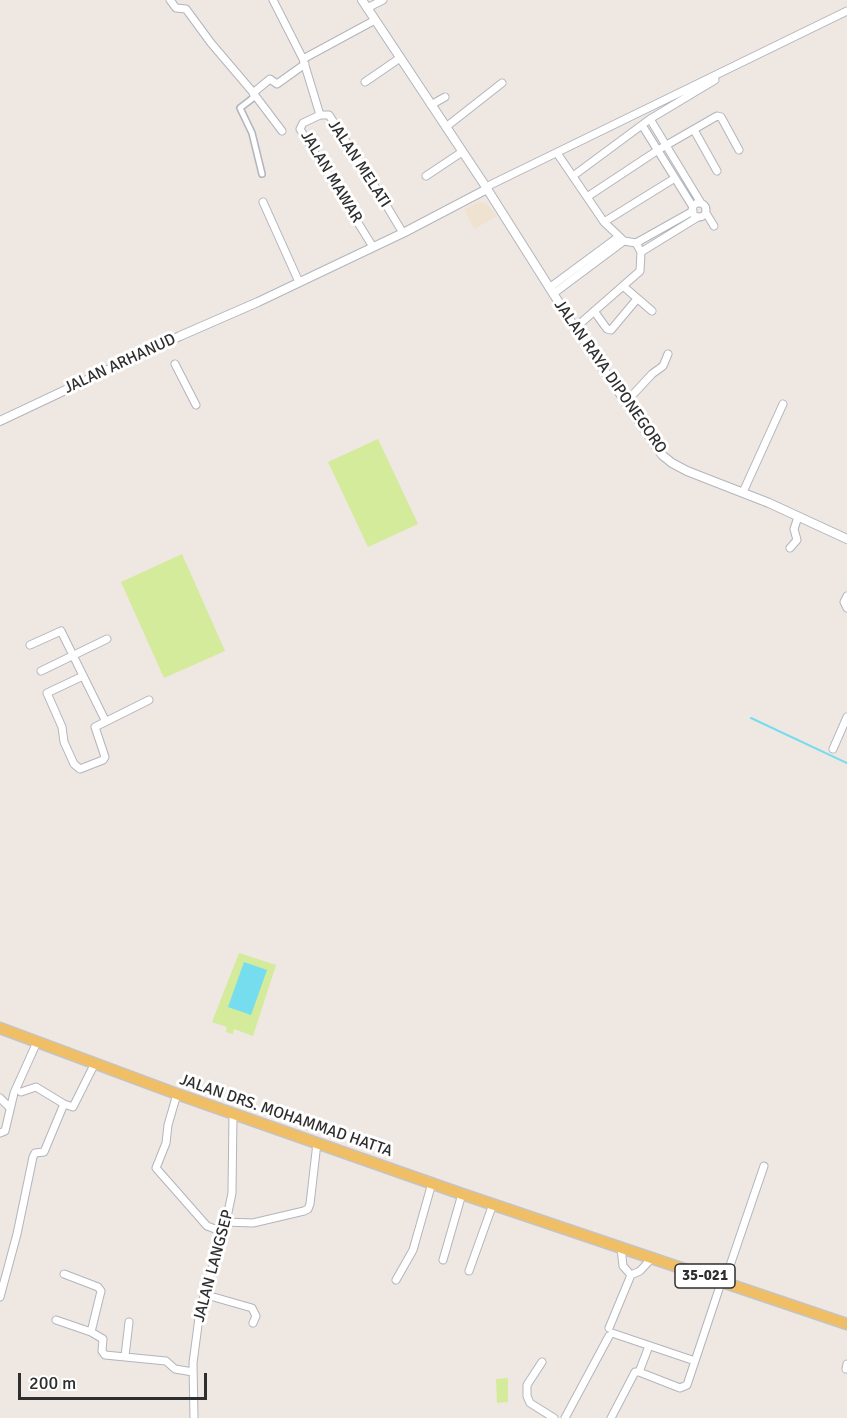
<!DOCTYPE html>
<style>
body{margin:0}
#map{position:relative;width:847px;height:1418px;overflow:hidden;background:#efe7e1;font-family:Signika,sans-serif}
canvas{display:block}
.scale{position:absolute;left:18px;top:1373px;width:189px;height:27px;box-sizing:border-box;border:3px solid #2e2e2e;border-top:0;padding-left:8px;font-size:18px;line-height:21px;white-space:nowrap;color:#2e2e2e;-webkit-text-stroke:4px #fff;paint-order:stroke}
</style>
<div id="map">
<canvas width="847" height="1418"></canvas>
<div class="scale">200 m</div>
</div>
<script>
const c = document.querySelector('canvas').getContext('2d');
c.lineJoin = 'round';
function fill(path, color) { c.fillStyle = color; c.fill(path, 'evenodd'); }
const shape = rows => new Path2D(rows.map(r => 'M' + r).join(''));
function trace(path, color, width, dash) { c.strokeStyle = color; c.lineWidth = width; c.lineCap = dash ? 'butt' : 'round'; c.setLineDash(dash || []); c.stroke(path); }
function drawText(font, color, halo, rows, align = 'center') {
  c.font = font + ' Signika,sans-serif'; c.lineWidth = 6; c.setLineDash([]); c.textBaseline = 'middle'; c.strokeStyle = halo; c.fillStyle = color; for (const [text, x, y, turn = 0] of rows) {
    c.save(); c.translate(x, y); c.rotate((+turn || 0) * Math.PI / 180); c.textAlign = isNaN(turn) ? turn : align; if (halo) c.strokeText(text, 0, 0); c.fillText(text, 0, 0); c.restore();
  }
}
fill(shape([
 [479,202,486,203,497,216,474,229,464,209]
]), '#f0e2d1');
fill(shape([
 [378,439,418,524,368,547,328,462],
 [182,554,225,651,164,678,121,582],
 [239,953,276,965,253,1036,234,1029,233,1034,226,1032,227,1027,212,1022],
 [508,1378,508,1402,497,1403,496,1379]
]), '#d3eb9b');
fill(shape([
 [244,962,267,970,251,1015,228,1007]
]), '#76ddee');
trace(shape([
 [751,718,847,763]
]), '#76ddee', 2);
const pedestrian = shape([
 [253,93,253,98,240,108,252,133,262,174]
]);
const minor = shape([
 [170,0,176,8,186,9,211,43,251,90,282,131],
 [273,0,303,59,320,115,329,115,371,180,403,233],
 [367,8,383,0],
 [303,59,375,20],
 [365,82,400,58],
 [253,93,270,79,277,84,305,64],
 [431,105,445,97],
 [320,115,303,123,300,129,373,247],
 [650,119,701,203],
 [642,125,693,207],
 [446,127,502,83],
 [694,130,717,171],
 [559,156,604,222,624,241,636,243,693,211],
 [426,176,462,152],
 [573,176,650,119,715,80],
 [486,187,847,11],
 [587,197,658,150,717,116,721,117,739,150],
 [263,202,299,282],
 '692 210a7 7 0 1 1 14 0a7 7 0 1 1-14 0Z',
 [706,213,714,226],
 [604,222,675,178],
 [641,252,698,217],
 [623,286,652,311],
 [549,288,618,237],
 [553,294,624,241],
 [594,311,607,329,611,330,637,299],
 [575,328,640,271,641,252,636,243],
 [175,364,196,405],
 [626,402,652,374,663,366,668,354],
 [743,492,783,404],
 [790,548,797,540,794,529,798,517],
 [847,596,844,602,847,608],
 [30,645,61,631,105,720],
 [41,671,107,639],
 [83,676,47,693,62,727,64,742,74,764,80,769,103,760,105,757,95,727,149,700],
 [833,749,847,717],
 [21,1092,36,1087,64,1104,73,1107,94,1065],
 [177,1094,168,1125,166,1143,156,1168,207,1226,223,1232],
 [0,1098,9,1107],
 [0,1133,5,1131,14,1093,37,1042],
 [226,1222,253,1223,304,1211,308,1209,310,1204,317,1143],
 [621,1248,623,1266,631,1275],
 [443,1260,462,1194],
 [469,1271,493,1204],
 [396,1280,413,1250,432,1183],
 [724,1283,764,1166],
 [203,1294,252,1308,256,1316,253,1323],
 [0,1297,17,1234,33,1157,35,1153,44,1152,64,1104],
 [56,1320,91,1332,101,1291,98,1287,64,1274],
 [609,1328,631,1275,640,1271,652,1258],
 [91,1332,103,1339,102,1351,105,1355,166,1361,175,1369,193,1372],
 [612,1333,695,1361],
 [125,1356,129,1322],
 [542,1362,527,1385,527,1396,530,1403,554,1418],
 [846,1369,847,1364],
 [639,1372,649,1346],
 [194,1418,193,1363,200,1310,226,1222,232,1193,233,1113],
 [565,1418,609,1336],
 [611,1418,635,1372,639,1372,680,1388,687,1385,719,1289]
]);
const tertiary = shape([
 [362,0,484,184,575,328,662,455,672,463,687,471,769,503,847,539],
 [0,421,180,336,258,302,405,232,487,189]
]);
const primary = shape([
 [0,1028,177,1094,462,1194,847,1324]
]);
trace(pedestrian, '#b1b5be', 8);
trace(minor, '#b1b5be', 9);
trace(tertiary, '#b1b5be', 10);
trace(primary, '#c4c4c4', 13);
trace(pedestrian, '#fff', 5);
trace(minor, '#fff', 7);
trace(tertiary, '#fff', 8);
trace(primary, '#f0bf65', 10);
for (const [x, y, w] of [
 [705,1276,60]
]) { const box = new Path2D(); box.roundRect(x - w / 2, y - 12, w, 24, 4.5); c.fillStyle = '#fff'; c.fill(box); trace(box, '#2e2e2e', 1.5); }
drawText('bold 15px', '#2e2e2e', null, [
 ["35-021",705,1276]
]);
drawText('16px', '#2e2e2e', '#fff', [
 ["JALAN MELATI",359,164,57],
 ["JALAN MAWAR",331,177,59],
 ["JALAN ARHANUD",120,364,-25],
 ["JALAN RAYA DIPONEGORO",610,377,55],
 ["JALAN DRS. MOHAMMAD HATTA",286,1116,19],
 ["JALAN LANGSEP",214,1266,-75]
]);
</script>
